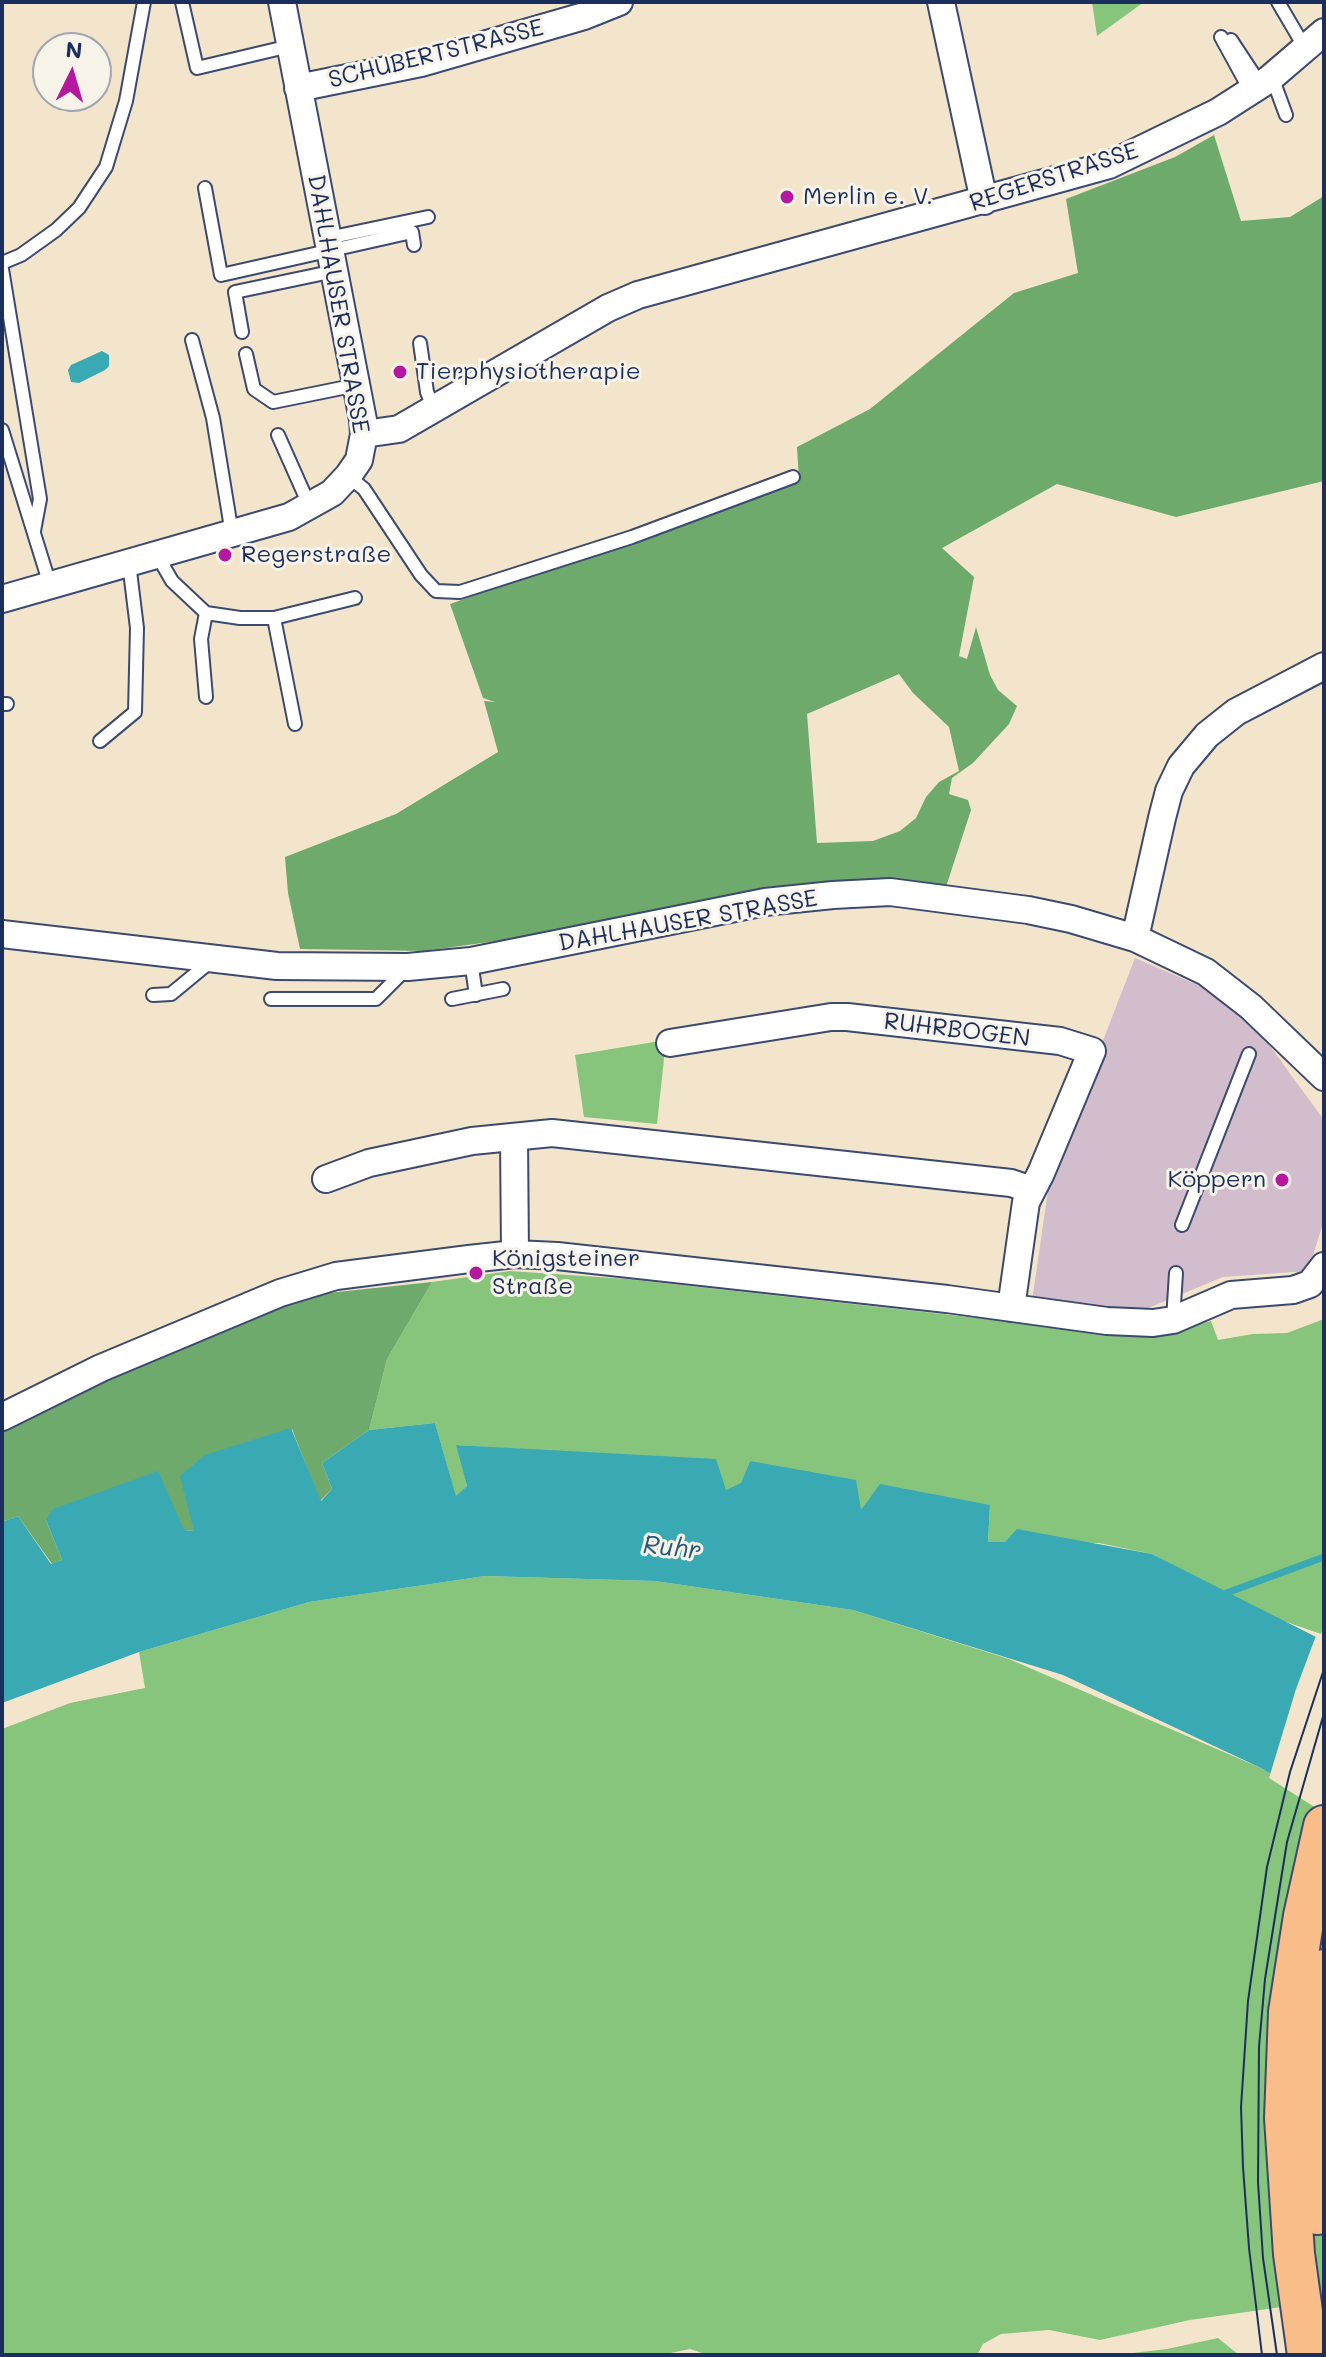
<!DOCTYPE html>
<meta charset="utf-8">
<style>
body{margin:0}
#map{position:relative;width:1326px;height:2357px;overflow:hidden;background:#f3e5cc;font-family:Mali,sans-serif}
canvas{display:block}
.frame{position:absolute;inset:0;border:4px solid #1b2f5e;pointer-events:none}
.north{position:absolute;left:32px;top:32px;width:80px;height:80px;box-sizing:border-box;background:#f7f3e8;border:2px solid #9fa5b1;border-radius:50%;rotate:5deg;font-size:22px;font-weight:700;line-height:32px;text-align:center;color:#1b2f5e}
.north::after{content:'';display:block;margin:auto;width:28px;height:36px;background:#b5179e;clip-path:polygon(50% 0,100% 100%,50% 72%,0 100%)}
</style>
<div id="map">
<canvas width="1326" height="2357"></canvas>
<div class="frame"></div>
<div class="north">N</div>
</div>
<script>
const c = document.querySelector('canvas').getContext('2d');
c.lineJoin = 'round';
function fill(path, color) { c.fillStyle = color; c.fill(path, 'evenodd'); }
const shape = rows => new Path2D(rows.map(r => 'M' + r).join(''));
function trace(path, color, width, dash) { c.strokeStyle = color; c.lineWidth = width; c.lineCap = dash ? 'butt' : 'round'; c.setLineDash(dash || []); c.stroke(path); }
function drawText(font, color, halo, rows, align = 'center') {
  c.font = font + ' Mali,sans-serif'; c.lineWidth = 6; c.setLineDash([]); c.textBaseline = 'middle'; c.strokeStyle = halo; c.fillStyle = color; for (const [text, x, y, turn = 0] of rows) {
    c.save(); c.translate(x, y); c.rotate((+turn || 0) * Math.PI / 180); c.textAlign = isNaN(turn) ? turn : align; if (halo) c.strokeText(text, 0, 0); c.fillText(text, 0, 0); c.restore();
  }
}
fill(shape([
 [1135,958,1205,988,1259,1031,1324,1120,1324,1220,1308,1271,1223,1277,1129,1316,1032,1301,1050,1177]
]), '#d1bdcb');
fill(shape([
 [1092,2,1144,2,1097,36],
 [666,1040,657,1124,584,1117,575,1055],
 [510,1271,627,1279,1149,1337,1211,1321,1218,1340,1253,1334,1287,1333,1324,1319,1324,1624,1321,1634,1269,1616,1152,1554,1099,1543,988,1542,990,1505,861,1511,750,1461,741,1484,726,1491,600,1454,457,1445,467,1486,456,1497,435,1423,369,1430,387,1359,432,1282],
 [485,1576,655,1581,853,1610,1009,1659,1263,1769,1324,1809,1324,2301,1190,2320,1100,2340,1049,2330,1001,2334,983,2344,977,2355,708,2355,690,2349,661,2355,2,2355,2,1729,70,1703,145,1688,139,1652,309,1602],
 [1218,2338,1239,2355,1116,2355,1167,2349]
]), '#87c57c');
fill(shape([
 [1214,135,1241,221,1290,217,1324,196,1324,481,1176,517,1057,484,942,548,974,577,959,656,967,659,976,627,990,675,998,690,1017,706,1009,724,973,763,952,778,949,794,968,800,971,810,943,896,540,935,424,951,300,949,288,893,285,857,396,814,498,752,484,701,495,702,483,698,450,604,799,480,797,447,870,409,1014,293,1078,273,1066,199,1175,157],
 [899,674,913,693,949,727,959,771,939,782,926,797,916,818,900,831,873,841,817,843,807,714],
 [432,1282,387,1359,369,1430,322,1463,332,1489,320,1501,292,1429,195,1531,46,1520,62,1560,52,1564,18,1516,2,1522,2,1430,121,1371,299,1296]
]), '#6daa6c');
fill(shape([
 [102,351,109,355,109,366,105,370,79,383,71,382,68,370,71,365],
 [435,1423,456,1496,467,1486,456,1445,716,1459,726,1490,741,1483,750,1461,856,1480,861,1510,880,1484,990,1505,988,1542,1005,1542,1017,1529,1152,1554,1324,1641,1324,1809,1263,1769,1063,1675,853,1610,655,1581,485,1576,309,1602,139,1652,2,1703,2,1522,18,1516,51,1564,62,1560,46,1520,53,1509,158,1471,184,1530,194,1531,180,1476,205,1455,291,1428,321,1501,332,1489,322,1463,369,1430]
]), '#39aab4');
fill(shape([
 [1317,1633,1324,1636,1324,1813,1269,1778,1296,1689]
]), '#f3e5cc');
trace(shape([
 [1221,1595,1324,1557]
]), '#39aab4', 7);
const lane = shape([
 [182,2,197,68,290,46],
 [1278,2,1305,48],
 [1221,37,1250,90],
 [1231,40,1260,84],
 [1272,77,1286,115],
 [205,188,221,275,412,232,414,245],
 [328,238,428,217],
 [2,263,21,255,56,230,79,208,106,167,126,101,144,2],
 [2,269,40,499,34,531],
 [242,332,235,292,335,271],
 [192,340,213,418,232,534],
 [420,343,427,392,434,410],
 [246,354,254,389,273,402,357,385],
 [2,430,50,585],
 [278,435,310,507],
 [348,476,364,489,421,575,436,591,460,592,632,537,793,477],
 [157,555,172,581,206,613,240,618,274,618,355,598],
 [206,613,201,639,206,697],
 [274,618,295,724],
 [2,704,7,704],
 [100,741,135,712,137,628,129,563],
 [471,961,476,995],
 [153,995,171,994,211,961],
 [271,999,376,999,407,968],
 [452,999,503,989],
 [1182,1225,1249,1054],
 [1173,1320,1176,1273]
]);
const street = shape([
 [941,2,984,201],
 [298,88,421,63,584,16,619,2],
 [364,434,399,429,608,308,638,295,1109,165,1218,112,1268,80,1324,32],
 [2,599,289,517,332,493,348,476,359,460,364,434,363,420,282,2],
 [2,934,277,966,408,967,471,961,765,902,833,895,890,892,1028,910,1071,919,1135,938,1206,972,1251,1007,1324,1077],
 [1135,938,1162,818,1169,791,1181,766,1207,735,1236,712,1324,666],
 [670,1043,831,1017,847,1017,1060,1041,1092,1051,1041,1173,1026,1202,1011,1308],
 [514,1137,515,1254],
 [326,1179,369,1163,472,1141,552,1133,1011,1183,1032,1190],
 [2,1417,101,1368,280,1293,336,1276,469,1259,515,1254,557,1256,947,1299,1107,1321,1153,1323,1173,1320,1231,1295,1293,1290,1310,1284,1324,1266]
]);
const primary = shape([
 [1318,2214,1314,2112,1318,2014,1324,1970],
 [1308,2355,1294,2254,1285,2118,1289,2012,1304,1916,1324,1826]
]);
trace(lane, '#3b4a6e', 16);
trace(street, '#3b4a6e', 30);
trace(primary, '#3b4a6e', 44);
trace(lane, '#fff', 12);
trace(street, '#fff', 26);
trace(primary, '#f8bd89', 40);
trace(shape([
 [1262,2355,1249,2248,1243,2167,1241,2107,1248,2001,1267,1867,1290,1772,1324,1669],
 [1277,2355,1263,2258,1258,2182,1259,2047,1265,1979,1287,1842,1324,1713]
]), '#1b2f5e', 2);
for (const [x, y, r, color] of [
 [787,197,8,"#b5179e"],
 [400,372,8,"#b5179e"],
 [225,555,8,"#b5179e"],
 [1282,1180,8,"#b5179e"],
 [476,1273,8,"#b5179e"]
]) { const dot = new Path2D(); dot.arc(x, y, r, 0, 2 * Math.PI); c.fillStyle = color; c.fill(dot); trace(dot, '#f7f3e8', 3); }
drawText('24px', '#1b2f5e', '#f7f3e8', [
 ["SCHUBERTSTRASSE",436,54,-14],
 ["REGERSTRASSE",1054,177,-18],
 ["DAHLHAUSER STRASSE",338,304,80],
 ["DAHLHAUSER STRASSE",688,921,-10],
 ["RUHRBOGEN",957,1030,7]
]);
drawText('24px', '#1b2f5e', '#f7f3e8', [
 ["Merlin e. V.",803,197],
 ["Tierphysiotherapie",416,372],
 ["Regerstraße",241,555],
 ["Köppern",1266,1180,"right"],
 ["Königsteiner",492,1259],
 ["Straße",492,1287]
], 'left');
drawText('italic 26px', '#265a7c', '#f7f3e8', [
 ["Ruhr",672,1548,6]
]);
</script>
